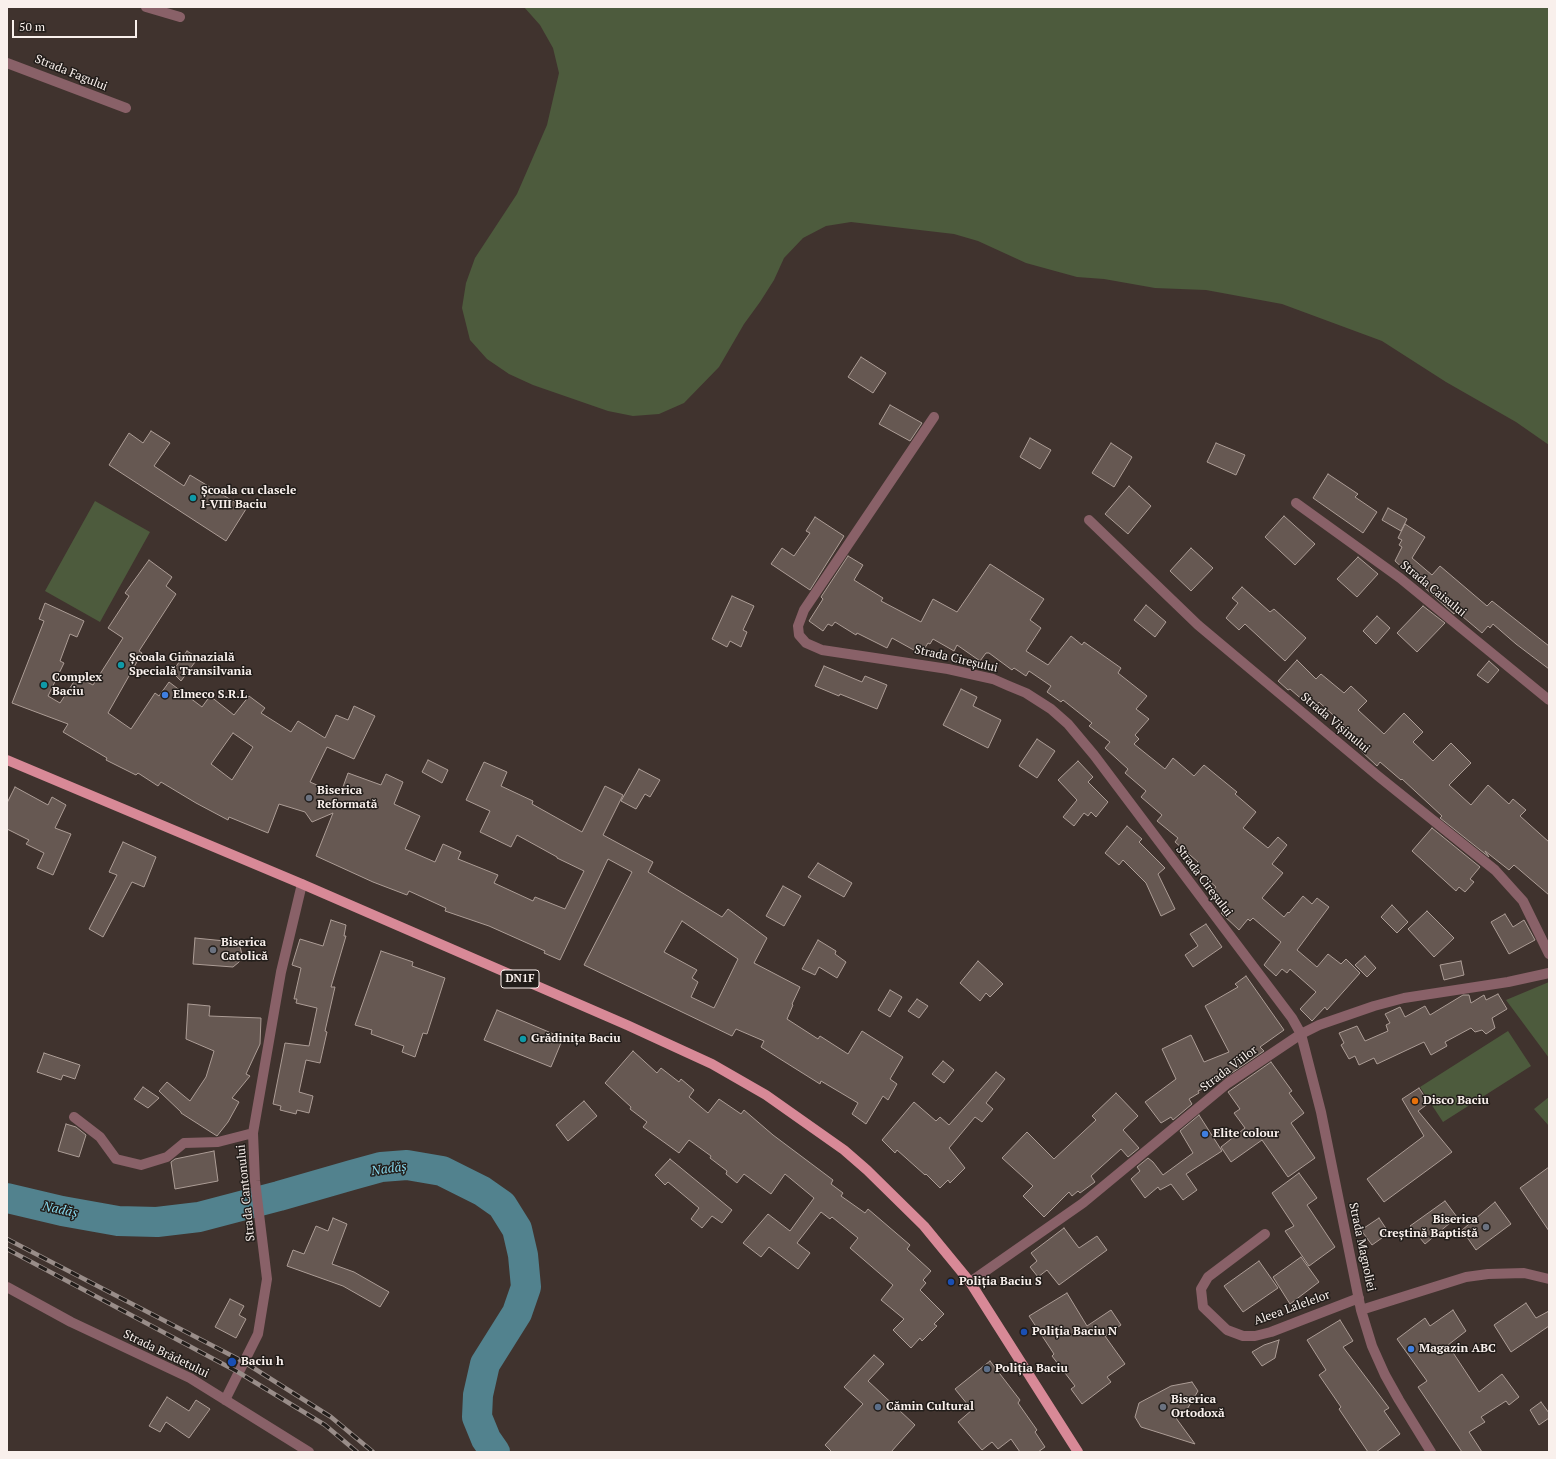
<!DOCTYPE html>
<meta charset="utf-8">
<style>
body{margin:0}
#map{position:relative;width:1556px;height:1459px;overflow:hidden;background:#40332e;font-family:"PT Serif",serif}
canvas{display:block}
.frame{position:absolute;inset:0;border:8px solid #f9f0ec;pointer-events:none}
.scale{position:absolute;left:12px;top:20px;width:125px;height:18px;box-sizing:border-box;border:2px solid #f9f0ec;border-top:0;padding-left:5px;font-size:12px;line-height:14px;white-space:nowrap;color:#f9f0ec;-webkit-text-stroke:3px #221d1a;paint-order:stroke}
</style>
<div id="map">
<canvas width="1556" height="1459"></canvas>
<div class="frame"></div>
<div class="scale">50 m</div>
</div>
<script>
const c = document.querySelector('canvas').getContext('2d');
c.lineJoin = 'round';
function fill(path, color) { c.fillStyle = color; c.fill(path, 'evenodd'); }
const shape = rows => new Path2D(rows.map(r => 'M' + r).join(''));
function trace(path, color, width, dash) { c.strokeStyle = color; c.lineWidth = width; c.lineCap = dash ? 'butt' : 'round'; c.setLineDash(dash || []); c.stroke(path); }
function drawText(font, color, halo, rows, align = 'center') {
  c.font = font + ' "PT Serif",serif'; c.lineWidth = 3; c.setLineDash([]); c.textBaseline = 'middle'; c.strokeStyle = halo; c.fillStyle = color; for (const [text, x, y, turn = 0] of rows) {
    c.save(); c.translate(x, y); c.rotate((+turn || 0) * Math.PI / 180); c.textAlign = isNaN(turn) ? turn : align; if (halo) c.strokeText(text, 0, 0); c.fillText(text, 0, 0); c.restore();
  }
}
fill(shape([
 [524,7,1549,7,1549,445,1516,422,1446,382,1382,341,1282,304,1206,290,1155,288,1104,279,1077,277,1026,263,978,241,954,234,851,222,826,226,803,238,784,258,774,280,760,302,744,324,719,367,684,403,659,414,633,416,608,411,533,385,509,374,487,359,470,340,462,308,466,283,475,258,517,194,547,125,559,73,553,48,540,25],
 [95,501,150,532,100,622,45,591],
 [1549,982,1549,1058,1506,1000],
 [1508,1031,1531,1066,1443,1122,1420,1087],
 [1549,1097,1549,1126,1534,1109]
]), '#4d5b3d');
trace(shape([
 [7,1198,62,1211,118,1221,157,1222,199,1217,279,1196,352,1175,381,1167,407,1165,442,1171,482,1191,502,1205,517,1229,523,1255,526,1287,517,1313,485,1364,478,1395,477,1417,486,1439,495,1452]
]), '#52828e', 30);
const building = shape([
 [861,357,886,373,873,393,848,377,861,357],
 [890,405,922,423,910,441,879,424,890,405],
 [151,431,170,443,154,466,184,486,190,475,246,509,226,541,109,465,129,433,143,443,151,431],
 [1030,438,1051,450,1040,469,1020,457,1030,438],
 [1111,443,1132,457,1114,487,1092,473,1111,443],
 [1216,443,1245,455,1236,475,1207,462,1216,443],
 [1328,474,1358,494,1355,497,1377,512,1363,533,1313,498,1328,474],
 [1129,486,1151,506,1128,534,1105,514,1129,486],
 [1388,508,1407,519,1401,531,1382,520,1388,508],
 [1284,516,1315,544,1295,565,1265,537,1284,516],
 [815,517,844,536,810,590,771,564,782,548,794,556,810,533,806,531,815,517],
 [1405,524,1425,537,1412,558,1432,575,1440,566,1487,606,1492,601,1549,646,1549,669,1516,644,1493,624,1490,628,1488,626,1482,633,1456,611,1454,614,1395,561,1402,547,1399,545,1402,540,1398,538,1405,524],
 [1191,548,1213,568,1191,591,1170,571,1191,548],
 [848,556,863,565,854,580,883,598,881,601,921,622,933,599,957,612,990,564,1044,599,1030,620,1041,628,1026,651,1048,665,1071,636,1082,645,1084,642,1121,668,1118,673,1147,696,1136,709,1149,719,1135,735,1139,739,1134,744,1165,769,1173,758,1194,776,1204,765,1237,792,1235,794,1256,812,1243,828,1268,848,1278,837,1287,845,1272,864,1283,873,1262,898,1284,917,1288,912,1289,913,1303,896,1312,904,1317,898,1329,907,1297,950,1317,967,1328,954,1341,964,1346,959,1360,973,1327,1010,1325,1007,1312,1021,1300,1009,1316,992,1290,969,1287,973,1282,969,1276,976,1264,965,1281,942,1253,918,1250,921,1248,919,1239,930,1221,913,1227,910,1210,894,1216,887,1193,867,1198,862,1175,842,1178,838,1157,821,1162,815,1141,797,1146,791,1125,773,1128,769,1105,748,1110,742,1089,726,1092,723,1063,700,1061,702,1047,692,1051,686,1029,671,1026,676,1014,668,1012,670,989,653,986,653,980,661,957,645,954,651,933,639,930,644,928,643,921,654,892,638,887,648,857,633,856,635,835,622,832,626,828,624,823,631,809,621,823,599,821,597,848,556],
 [1358,557,1378,574,1357,597,1337,579,1358,557],
 [149,560,172,577,166,586,176,594,139,651,142,653,108,713,131,729,155,693,159,696,169,682,202,707,210,696,234,715,249,696,265,708,261,713,291,732,298,721,325,738,336,715,348,720,354,706,375,716,354,759,327,747,310,782,340,795,348,773,381,785,386,774,403,782,394,804,420,816,405,849,435,862,443,844,461,852,458,859,498,875,494,883,533,901,535,897,565,909,584,871,557,858,557,857,517,835,511,847,480,832,490,811,466,800,484,762,507,772,501,786,533,801,532,804,582,832,605,786,623,795,603,835,653,862,648,872,722,917,728,909,767,938,754,963,800,987,792,1004,793,1005,787,1019,818,1039,820,1036,848,1054,862,1031,903,1057,890,1079,897,1084,888,1100,883,1096,866,1124,852,1114,858,1103,821,1081,820,1084,761,1047,764,1041,736,1029,732,1036,584,965,632,872,608,859,560,960,544,953,545,951,489,926,445,911,446,908,409,891,407,895,373,882,316,856,333,813,312,822,305,812,279,804,268,833,229,817,228,820,196,803,161,782,158,786,138,773,136,775,106,760,107,758,63,732,68,724,12,703,44,621,39,619,45,603,84,621,77,637,70,634,60,661,64,663,48,696,60,703,77,677,93,685,123,638,108,628,129,596,125,593,149,560],
 [233,733,253,747,232,780,211,764,233,733],
 [682,921,738,959,714,1008,691,997,698,982,692,978,697,970,664,952,682,921],
 [1242,587,1270,612,1274,609,1306,638,1285,661,1245,624,1239,630,1226,618,1238,603,1232,598,1242,587],
 [732,596,754,606,743,630,747,632,741,647,730,641,727,647,712,639,732,596],
 [1146,605,1166,622,1155,637,1134,620,1146,605],
 [1423,606,1445,623,1417,652,1397,633,1423,606],
 [1377,616,1390,628,1376,644,1363,631,1377,616],
 [187,651,198,658,181,681,172,672,187,651],
 [1297,660,1316,679,1321,674,1344,693,1351,686,1367,701,1358,710,1384,734,1404,713,1423,732,1413,742,1433,761,1451,743,1471,763,1449,785,1471,805,1488,785,1509,804,1513,799,1526,810,1520,816,1549,842,1549,895,1514,865,1509,870,1485,851,1489,857,1440,818,1442,816,1402,779,1401,780,1380,762,1377,766,1342,733,1347,728,1319,702,1313,709,1290,689,1288,690,1278,681,1297,660],
 [1489,661,1499,670,1488,683,1477,675,1489,661],
 [824,666,862,682,865,676,887,685,877,709,840,694,839,696,815,686,824,666],
 [961,689,977,697,973,706,1001,720,988,748,943,725,961,689],
 [1037,739,1055,751,1037,778,1019,766,1037,739],
 [428,760,448,770,442,783,422,772,428,760],
 [1078,761,1093,777,1088,782,1108,802,1096,817,1091,812,1088,816,1084,813,1074,826,1063,817,1077,800,1058,780,1078,761],
 [639,769,660,780,650,797,645,794,636,809,621,801,639,769],
 [15,787,48,805,52,797,66,805,55,828,71,834,53,875,37,868,44,853,26,844,29,840,7,829,7,803,15,787],
 [1127,826,1142,839,1139,842,1165,868,1158,874,1175,909,1161,916,1146,883,1123,860,1119,865,1105,853,1127,826],
 [1432,828,1480,867,1470,879,1474,882,1465,892,1459,887,1456,891,1412,851,1432,828],
 [123,842,156,857,144,887,132,882,103,937,89,929,117,875,109,872,123,842],
 [818,863,852,883,844,897,808,877,818,863],
 [783,886,801,896,784,926,766,916,783,886],
 [1392,905,1408,922,1397,933,1381,917,1392,905],
 [1427,911,1454,938,1434,957,1408,929,1427,911],
 [1505,914,1513,927,1524,920,1535,940,1509,954,1491,922,1505,914],
 [331,920,346,925,344,936,346,936,331,987,335,987,325,1031,327,1032,320,1063,306,1060,299,1092,313,1096,309,1113,297,1110,296,1114,280,1110,281,1106,273,1104,285,1043,309,1046,317,1008,296,1003,297,999,294,999,301,968,292,965,300,939,323,946,331,920],
 [1206,924,1222,947,1193,967,1185,955,1198,946,1190,934,1206,924],
 [195,938,235,942,240,946,242,955,239,962,233,967,193,964,195,938],
 [818,940,836,951,835,954,846,962,837,978,819,967,815,975,802,969,818,940],
 [381,951,413,962,412,966,445,978,427,1034,423,1033,415,1057,402,1052,404,1046,371,1034,372,1030,355,1025,381,951],
 [1365,956,1376,968,1367,977,1355,965,1365,956],
 [978,961,1003,984,990,997,986,993,980,1001,960,983,978,961],
 [1461,961,1464,975,1444,980,1440,965,1461,961],
 [1246,976,1284,1030,1260,1047,1264,1051,1220,1081,1198,1091,1199,1093,1189,1099,1192,1104,1173,1120,1171,1117,1161,1123,1145,1102,1176,1079,1162,1049,1191,1035,1204,1062,1229,1052,1205,1006,1238,987,1235,984,1246,976],
 [890,990,902,997,890,1017,878,1010,890,990],
 [1498,994,1507,1009,1492,1018,1495,1028,1486,1034,1482,1030,1475,1032,1471,1028,1445,1042,1447,1046,1431,1055,1424,1042,1377,1064,1374,1058,1359,1065,1355,1056,1349,1059,1341,1045,1344,1043,1339,1033,1357,1026,1365,1041,1388,1031,1386,1025,1390,1023,1385,1014,1400,1007,1405,1017,1425,1006,1430,1015,1463,995,1469,995,1471,1003,1484,995,1486,1000,1498,994],
 [917,999,928,1006,919,1018,908,1011,917,999],
 [188,1004,210,1006,209,1016,261,1018,260,1044,246,1074,250,1076,232,1098,239,1102,228,1122,217,1136,181,1113,181,1112,159,1091,167,1082,190,1101,206,1077,214,1051,186,1039,188,1004],
 [497,1010,563,1038,551,1067,484,1040,497,1010],
 [633,1051,657,1073,661,1068,679,1082,681,1079,694,1090,689,1097,708,1113,719,1099,741,1114,744,1110,773,1135,833,1180,831,1184,843,1193,841,1196,865,1213,868,1209,910,1245,907,1249,931,1271,923,1280,926,1283,920,1290,944,1314,934,1324,937,1326,922,1341,920,1338,911,1348,893,1330,904,1319,881,1300,893,1285,850,1248,858,1238,832,1217,830,1219,821,1212,797,1243,810,1253,798,1269,769,1247,761,1257,743,1243,768,1214,790,1231,814,1198,785,1174,771,1194,744,1174,737,1183,726,1174,727,1171,710,1158,711,1156,689,1140,679,1153,643,1127,647,1122,630,1109,631,1107,605,1083,633,1051],
 [44,1053,80,1065,75,1079,63,1075,61,1080,37,1072,44,1053],
 [943,1061,954,1070,944,1083,932,1074,943,1061],
 [1271,1062,1292,1091,1289,1093,1304,1113,1291,1123,1315,1158,1288,1177,1262,1140,1231,1162,1221,1147,1245,1128,1234,1113,1240,1109,1228,1092,1271,1062],
 [996,1072,1005,1079,986,1103,993,1109,982,1122,975,1117,949,1148,965,1168,950,1183,948,1180,940,1188,926,1174,925,1175,897,1150,895,1153,882,1140,914,1102,936,1121,940,1117,949,1125,996,1072],
 [143,1087,159,1098,148,1108,134,1099,143,1087],
 [1419,1088,1429,1103,1418,1111,1452,1152,1384,1202,1367,1179,1424,1136,1402,1099,1419,1088],
 [1116,1093,1138,1116,1123,1130,1139,1148,1128,1157,1121,1149,1091,1176,1095,1182,1080,1193,1078,1191,1072,1196,1069,1192,1044,1217,1023,1196,1033,1186,1002,1158,1027,1132,1054,1159,1096,1120,1092,1116,1116,1093],
 [584,1101,597,1116,568,1141,556,1125,584,1101],
 [1199,1115,1222,1151,1186,1174,1197,1190,1183,1200,1171,1184,1160,1190,1158,1187,1145,1198,1131,1179,1140,1171,1137,1167,1148,1158,1153,1162,1163,1175,1193,1153,1180,1131,1199,1115],
 [66,1124,76,1127,86,1135,79,1157,58,1151,66,1124],
 [214,1151,218,1181,175,1189,171,1162,175,1159,214,1151],
 [670,1159,732,1210,722,1223,712,1216,702,1228,691,1219,699,1208,668,1182,665,1185,655,1175,670,1159],
 [1549,1167,1549,1231,1520,1188,1549,1167],
 [1299,1173,1317,1198,1307,1205,1335,1247,1309,1266,1285,1231,1294,1226,1272,1193,1299,1173],
 [1445,1201,1457,1217,1425,1244,1410,1226,1445,1201],
 [1495,1202,1511,1224,1476,1250,1462,1230,1495,1202],
 [333,1218,347,1224,332,1264,354,1272,389,1292,380,1307,343,1286,287,1266,293,1250,304,1254,316,1226,328,1231,333,1218],
 [1379,1218,1389,1233,1372,1245,1361,1230,1379,1218],
 [1064,1228,1079,1248,1097,1236,1107,1250,1059,1285,1047,1270,1038,1277,1030,1267,1037,1261,1031,1253,1064,1228],
 [1301,1257,1319,1282,1290,1304,1273,1277,1301,1257],
 [1259,1261,1278,1288,1243,1312,1224,1286,1259,1261],
 [1067,1293,1087,1326,1111,1310,1121,1325,1105,1336,1125,1364,1107,1377,1111,1382,1082,1404,1071,1389,1075,1386,1052,1356,1054,1354,1029,1316,1067,1293],
 [230,1299,244,1306,239,1315,246,1319,236,1338,215,1327,230,1299],
 [1526,1303,1536,1318,1549,1311,1549,1326,1511,1352,1494,1325,1526,1303],
 [1453,1310,1466,1331,1448,1345,1479,1392,1502,1374,1519,1397,1509,1405,1506,1401,1481,1417,1485,1422,1469,1432,1482,1452,1462,1452,1418,1387,1427,1381,1397,1339,1425,1318,1430,1326,1453,1310],
 [1340,1320,1353,1341,1343,1347,1389,1408,1384,1411,1400,1434,1376,1452,1368,1452,1339,1409,1341,1407,1319,1375,1326,1370,1307,1340,1340,1320],
 [1279,1340,1275,1358,1262,1366,1252,1352,1264,1345,1279,1340],
 [874,1355,884,1364,868,1381,915,1425,891,1452,832,1452,825,1445,863,1404,844,1387,874,1355],
 [990,1361,1020,1400,1018,1403,1037,1430,1035,1432,1045,1447,1038,1452,1020,1452,1011,1439,998,1449,992,1442,982,1450,958,1422,972,1410,955,1389,990,1361],
 [1192,1382,1198,1391,1186,1411,1176,1418,1195,1444,1141,1427,1135,1417,1139,1403,1171,1386,1192,1382],
 [167,1397,189,1411,196,1400,210,1409,189,1438,166,1422,160,1432,149,1426,167,1397],
 [1541,1402,1549,1413,1549,1418,1539,1425,1530,1410,1541,1402]
]);
fill(building, '#665852');
trace(building, '#ac9d96', 1);
trace(shape([
 [146,7,180,17],
 [7,63,126,108],
 [934,417,804,610,798,626,799,635,806,643,822,650,948,669,993,679,1009,686,1026,693,1051,709,1068,724,1094,755,1292,1018,1301,1034,1321,1112,1361,1310,1372,1346,1385,1375,1399,1400,1431,1452],
 [1296,503,1400,578,1549,700],
 [1089,520,1198,625,1378,776,1495,870,1523,901,1549,954],
 [74,1117,100,1137,116,1159,141,1165,167,1157,184,1143,218,1142,253,1133],
 [1265,1234,1208,1277,1201,1289,1203,1307,1227,1330,1243,1336,1255,1336,1271,1332,1359,1298],
 [970,1282,1083,1203,1228,1083,1301,1034,1319,1025,1374,1006,1404,998,1508,982,1549,973],
 [7,1287,71,1322,190,1378,309,1452],
 [1361,1310,1466,1277,1488,1274,1524,1273,1549,1279],
 [225,1400,258,1334,267,1279,255,1181,253,1133,281,972,302,884]
]), '#896168', 10);
trace(shape([
 [7,760,302,884,627,1025,712,1064,766,1095,844,1150,867,1170,924,1226,970,1282,1078,1452]
]), '#d88997', 10);
const rail = shape([
 [7,1239,244,1362,331,1417,373,1452],
 [7,1249,238,1372,325,1425,357,1452]
]);
trace(rail, '#998d89', 4.5);
trace(rail, '#221d1a', 3, [9]);
for (const [x, y, r, color] of [
 [193,498,4,"#0f9aa8"],
 [121,665,4,"#0f9aa8"],
 [44,685,4,"#0f9aa8"],
 [165,695,4,"#3f7fe0"],
 [309,798,4,"#6b7280"],
 [213,950,4,"#6b7280"],
 [523,1039,4,"#0f9aa8"],
 [1415,1101,4,"#e8710a"],
 [1205,1134,4,"#3f7fe0"],
 [1486,1227,4,"#6b7280"],
 [951,1282,4,"#1a4fb4"],
 [1024,1332,4,"#1a4fb4"],
 [1411,1349,4,"#3f7fe0"],
 [232,1362,5,"#1a4fb4"],
 [987,1369,4,"#5c6f8a"],
 [878,1407,4,"#5c6f8a"],
 [1163,1407,4,"#6b7280"]
]) { const dot = new Path2D(); dot.arc(x, y, r, 0, 2 * Math.PI); c.fillStyle = color; c.fill(dot); trace(dot, '#221d1a', 1.5); }
for (const [x, y, w] of [
 [520,979,38]
]) { const box = new Path2D(); box.roundRect(x - w / 2, y - 9, w, 18, 3); c.fillStyle = '#221d1a'; c.fill(box); trace(box, '#f9f0ec', 1); }
drawText('bold 11px', '#f9f0ec', null, [
 ["DN1F",520,979]
]);
drawText('12px', '#f9f0ec', '#221d1a', [
 ["Strada Fagului",71,73,22],
 ["Strada Caisului",1433,589,39],
 ["Strada Cireșului",956,659,13],
 ["Strada Vișinului",1335,723,40],
 ["Strada Cireșului",1204,881,53],
 ["Strada Viilor",1229,1069,-37],
 ["Strada Cantonului",246,1193,-96],
 ["Strada Magnoliei",1362,1247,78],
 ["Aleea Lalelelor",1292,1308,-20],
 ["Strada Brădetului",166,1354,26]
]);
drawText('bold 12px', '#f9f0ec', '#221d1a', [
 ["Școala cu clasele",201,491],
 ["I-VIII Baciu",201,505],
 ["Școala Gimnazială",129,658],
 ["Specială Transilvania",129,672],
 ["Complex",52,678],
 ["Baciu",52,692],
 ["Elmeco S.R.L",173,695],
 ["Biserica",317,791],
 ["Reformată",317,805],
 ["Biserica",221,943],
 ["Catolică",221,957],
 ["Grădinița Baciu",531,1039],
 ["Disco Baciu",1423,1101],
 ["Elite colour",1213,1134],
 ["Biserica",1478,1220,"right"],
 ["Creștină Baptistă",1478,1234,"right"],
 ["Poliția Baciu S",959,1282],
 ["Poliția Baciu N",1032,1332],
 ["Magazin ABC",1419,1349],
 ["Baciu h",241,1362],
 ["Poliția Baciu",995,1369],
 ["Biserica",1171,1400],
 ["Ortodoxă",1171,1414],
 ["Cămin Cultural",886,1407]
], 'left');
drawText('italic 13px', '#86d8ed', '#221d1a', [
 ["Nadăș",389,1169,-8],
 ["Nadăș",60,1210,12]
]);
</script>
